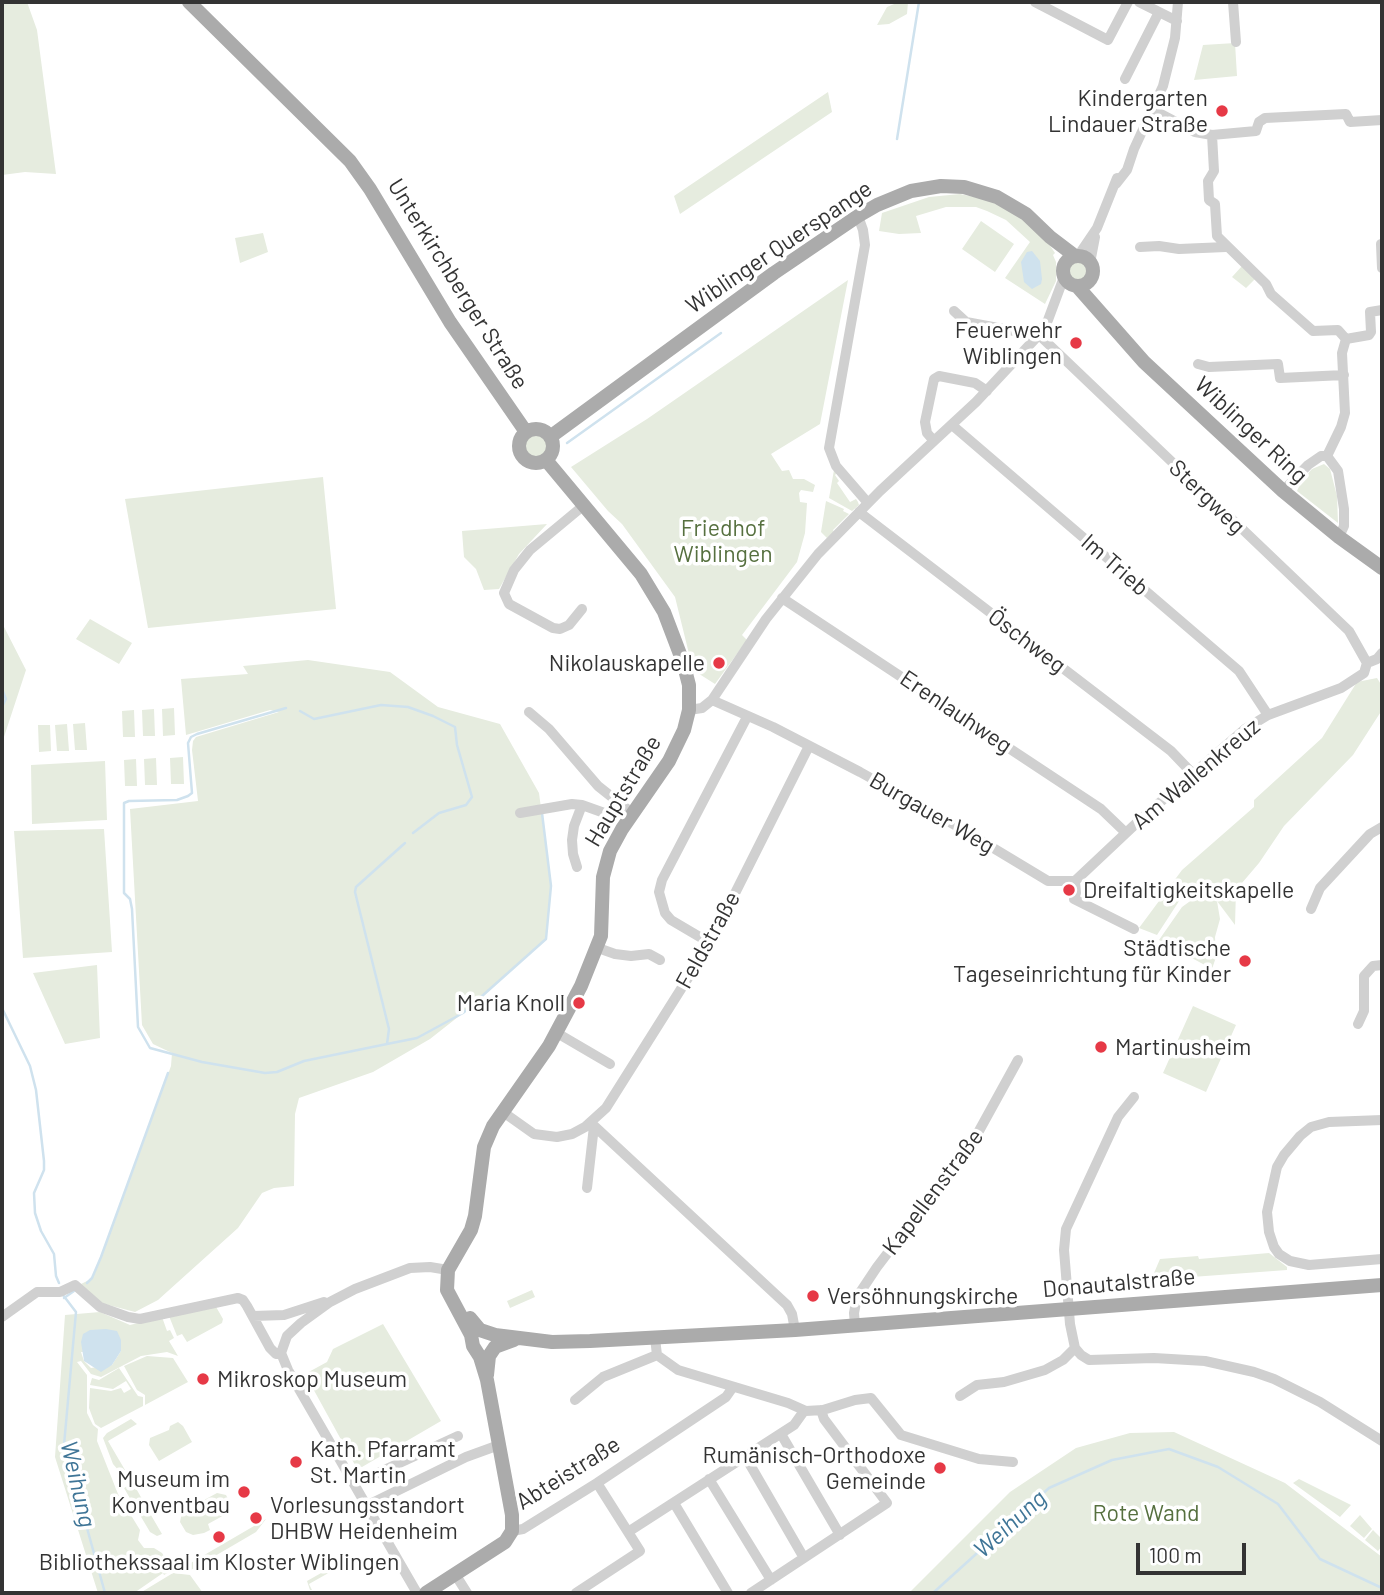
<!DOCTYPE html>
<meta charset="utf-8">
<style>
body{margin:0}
#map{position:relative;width:1384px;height:1595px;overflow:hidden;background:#fff;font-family:Barlow,sans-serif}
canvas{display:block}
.frame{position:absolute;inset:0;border:4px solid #333;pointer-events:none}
.scale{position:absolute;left:1136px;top:1543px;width:110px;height:32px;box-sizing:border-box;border:4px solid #333;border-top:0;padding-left:9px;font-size:21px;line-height:24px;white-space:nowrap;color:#333;-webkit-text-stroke:5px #fff;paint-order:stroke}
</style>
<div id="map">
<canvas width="1384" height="1595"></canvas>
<div class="frame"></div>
<div class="scale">100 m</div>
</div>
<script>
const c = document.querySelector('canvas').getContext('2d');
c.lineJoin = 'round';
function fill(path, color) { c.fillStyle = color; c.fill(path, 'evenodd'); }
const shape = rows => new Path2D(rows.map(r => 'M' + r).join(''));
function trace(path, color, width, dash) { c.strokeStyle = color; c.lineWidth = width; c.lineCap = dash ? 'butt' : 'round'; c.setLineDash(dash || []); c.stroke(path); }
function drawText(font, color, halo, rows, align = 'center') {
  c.font = font + ' Barlow,sans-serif'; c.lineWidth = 7; c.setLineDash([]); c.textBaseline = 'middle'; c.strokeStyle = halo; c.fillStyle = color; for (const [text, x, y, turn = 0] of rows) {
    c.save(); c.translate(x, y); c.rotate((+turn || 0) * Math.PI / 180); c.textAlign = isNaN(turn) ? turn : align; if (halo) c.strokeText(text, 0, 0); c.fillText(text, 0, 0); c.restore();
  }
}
fill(shape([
 [2,2,27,2,37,30,56,174,25,172,2,175],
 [899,2,908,2,907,14,889,24,877,25,887,7],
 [1235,43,1237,76,1194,80,1203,45],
 [828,92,832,112,680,214,674,196],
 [960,194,989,200,1016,213,1047,241,1055,253,1053,255,1056,262,1056,281,1045,304,1005,278,1030,242,1006,220,987,211,976,207,946,207,916,216,921,233,899,234,879,231,882,213,929,197],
 [981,221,1014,244,995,272,962,249],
 [263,233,268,252,240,263,235,238],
 '1067 271a11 11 0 1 1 22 0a11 11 0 1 1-22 0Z',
 [1242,266,1256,278,1246,288,1232,277],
 [848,280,820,424,771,454,782,471,789,470,793,479,804,479,815,485,813,492,801,490,799,493,800,502,807,503,805,533,797,562,742,635,747,640,715,684,693,670,675,597,622,524,608,511,571,467,647,419],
 '519 446a17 17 0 1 1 34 0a17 17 0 1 1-34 0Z',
 [1324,464,1330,469,1337,496,1338,523,1297,491,1302,480,1312,469],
 [834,470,837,473,835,475,839,481,837,483,850,502,856,499,858,502,859,505,852,511,829,498],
 [323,477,336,609,148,628,125,499],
 [826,501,844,509,843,511,849,514,833,530,834,532,827,538,821,532],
 [547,524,519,554,499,589,484,590,476,569,464,557,462,531],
 [90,619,132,643,119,664,76,639],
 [2,623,26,670,2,743],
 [308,660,390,672,438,707,500,724,539,793,551,884,546,939,463,1013,430,1039,373,1072,299,1098,295,1114,294,1186,274,1188,262,1193,238,1228,158,1300,135,1312,101,1303,79,1285,91,1279,101,1257,171,1066,172,1053,153,1044,142,1025,130,809,198,801,192,750,193,741,196,737,279,712,270,710,186,735,181,679,248,674,243,666],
 [1377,678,1382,686,1382,710,1353,755,1284,826,1259,863,1236,890,1235,925,1217,901,1220,919,1215,937,1216,957,1212,969,1159,940,1182,907,1200,894,1183,895,1157,935,1139,928,1182,870,1254,807,1254,800,1322,738,1357,682],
 [174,708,175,735,163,736,162,709],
 [154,709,155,736,143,736,142,710],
 [134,710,135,737,123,737,122,711],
 [85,723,87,750,75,750,73,724],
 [67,724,69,751,57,751,55,725],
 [38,725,50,725,51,751,39,752],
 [183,757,184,784,171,784,170,758],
 [156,758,157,785,145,785,144,759],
 [136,759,137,786,125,786,124,760],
 [105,761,107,820,32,824,31,765],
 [104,829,112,952,23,958,14,831],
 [97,965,100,1038,65,1044,33,973],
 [1193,1006,1236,1025,1206,1092,1163,1073],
 [1269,1253,1287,1267,1287,1270,1151,1280,1160,1259,1198,1256,1199,1259],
 [532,1290,535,1297,510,1308,507,1301],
 [215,1305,223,1319,222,1323,187,1342,182,1334,177,1336,169,1316],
 [100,1312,130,1325,162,1317,167,1331,170,1330,174,1338,169,1341,178,1356,167,1352,141,1356,101,1377,91,1374,81,1361,77,1362,87,1375,87,1413,93,1425,98,1429,97,1441,118,1494,140,1530,138,1540,144,1548,154,1548,162,1553,173,1570,164,1575,163,1573,134,1593,98,1593,55,1457,65,1315],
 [121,1351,112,1365,91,1368,84,1361,81,1352],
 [383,1324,441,1421,362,1467,359,1466,355,1465,305,1374,327,1362,333,1349],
 [147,1356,173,1358,188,1382,145,1405,145,1395,137,1390,124,1366],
 [119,1368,138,1396,143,1397,143,1406,101,1428,95,1424,89,1408,90,1388,111,1391,121,1388,124,1393,131,1389,126,1381,113,1389,90,1385,92,1378,99,1380],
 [131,1419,137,1424,108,1441,125,1470,119,1471,113,1464,103,1438,107,1433],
 [178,1422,183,1426,192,1442,159,1461,149,1445,150,1438,169,1430,170,1426],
 [1174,1432,1285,1483,1382,1557,1382,1593,909,1593,1010,1492,1076,1448,1130,1433],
 [1299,1479,1351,1505,1340,1517,1293,1483],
 [133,1483,142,1499,135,1507,124,1488],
 [217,1493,226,1495,228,1499,230,1508,228,1513,208,1524,210,1530,204,1533,193,1535,186,1532,180,1522,182,1512],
 [139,1509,144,1512,148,1510,162,1534,157,1536,150,1532,137,1510],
 [1360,1515,1372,1529,1364,1538,1350,1526],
 [266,1519,256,1532,191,1570,183,1572,177,1568,182,1568],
 [1373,1530,1382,1539,1382,1546,1378,1551,1365,1540],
 [353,1555,355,1558,309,1584,312,1590,310,1590,307,1581],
 [173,1573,190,1575,203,1593,140,1593]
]), '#e6ecdf');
fill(shape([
 [1032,251,1040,261,1042,279,1041,284,1032,289,1024,282,1021,262,1027,252],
 [106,1329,117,1331,121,1340,121,1351,112,1365,101,1372,84,1361,81,1342,83,1334,90,1330]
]), '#cfe2ee');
trace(shape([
 [897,139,919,2],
 [567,443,721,333],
 [2,689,6,699,2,707],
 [286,708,197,734,191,737,188,743,192,793,188,796,177,800,129,801,124,803,124,893,130,899,132,909,138,1027,150,1048,202,1062,265,1073,277,1072,304,1061,387,1044,389,1029,355,892,356,887,405,843],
 [300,711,314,719,381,705,408,707,433,716,455,727,457,745,472,797,466,805,439,813,413,833],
 [2,1008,30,1066,36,1090,44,1161,44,1170,34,1193,35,1213,41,1231,54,1254,56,1276,59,1283],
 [387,1044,417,1038,463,1013,546,939,551,886,542,813],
 [87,1283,92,1278,101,1257,168,1073],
 [63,1295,76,1312,64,1445,105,1593],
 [64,1298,74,1291],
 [933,1593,1049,1488,1112,1460,1169,1449,1218,1467,1278,1504,1320,1559,1382,1588]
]), '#cfe2ee', 2.5);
trace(shape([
 [1035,2,1108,40,1128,2],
 [1139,2,1177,21],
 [1233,2,1236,42],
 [1125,79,1159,12],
 [1153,110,1195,132,1212,135,1256,131,1259,122,1265,118,1346,114,1350,122,1382,120],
 [1212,135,1214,171,1208,181,1209,200,1215,204,1217,236,1266,284,1271,294,1313,331,1338,330,1346,339],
 [1116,184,1127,170,1134,149,1163,86,1175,38,1178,2],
 [858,216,863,230,865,245,829,448,836,466,868,503],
 [1381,244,1382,268],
 [1140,247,1159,246,1179,249,1226,247],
 [1078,256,1097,228,1117,178],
 [1090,263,1095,237],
 [954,311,966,322,1025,333,1035,339],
 [1039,335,1349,631,1367,663,1364,673,1341,688,1268,715,1245,729,1143,817,1075,881],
 [1346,339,1369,335,1371,332,1370,312,1382,310],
 [1198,364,1209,367,1278,364,1280,378,1344,375],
 [952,425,1239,671,1268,715],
 [934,441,927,433,925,422,934,379,939,376,975,383,987,391],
 [1327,456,1341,427,1345,413,1342,353,1346,339],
 [1327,456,1338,471,1344,509,1344,526,1339,537],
 [1283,491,1308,465,1321,456,1327,456],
 [859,512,1171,751,1192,773],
 [782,598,1101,809,1126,833],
 [582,609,569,625,560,629,553,628,509,604,504,593,514,570,530,550,583,506],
 [1367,663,1377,659,1382,653],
 [712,700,773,727,860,772,960,828,1048,881,1075,881,1076,893,1074,899,1134,929],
 [689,710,702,708,712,700,766,619,818,554,880,491,976,402,1035,339,1048,320,1064,277],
 [529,712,549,729,598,786,632,813],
 [520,813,572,804,582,805,610,815,620,804],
 [577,867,573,854,572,840,574,826,582,805],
 [1311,909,1320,888,1370,834,1382,827],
 [710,943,671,920,665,913,659,892,662,880,747,717],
 [598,948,615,954,631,956,649,954,660,960],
 [1358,1024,1364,1011,1364,976,1373,966,1382,965],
 [557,1033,610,1064],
 [1134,1097,1118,1117,1066,1229,1064,1250,1070,1324,1075,1348,1081,1355,1089,1360,1154,1358,1205,1361,1254,1372,1274,1379,1320,1402,1382,1441],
 [503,1112,534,1134,557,1137,572,1134,585,1127,606,1108,710,943,809,746],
 [1382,1120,1329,1122,1311,1127,1300,1136,1284,1155,1277,1167,1267,1212,1269,1232,1274,1247,1279,1254,1290,1261,1309,1265,1382,1259],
 [591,1123,787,1305,792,1314,795,1330],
 [587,1188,594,1126],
 [253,1316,284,1315,324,1302],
 [2,1317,37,1292,60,1292,75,1285,100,1307,128,1317,140,1319,238,1298,243,1300,247,1306,270,1348,276,1354,281,1353],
 [855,1325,854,1313,857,1297,877,1267,974,1140,1018,1060],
 [655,1338,657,1355,678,1370,788,1403,806,1411,823,1410,855,1400,871,1398,901,1435,979,1459,1013,1462],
 [960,1396,977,1385,1004,1382,1045,1370,1063,1360,1075,1348],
 [575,1400,603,1377,657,1355],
 [781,1434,840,1535],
 [745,1456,804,1558],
 [709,1479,771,1580],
 [354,1484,458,1436],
 [674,1503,728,1593],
 [366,1506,466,1457,499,1445],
 [512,1531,523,1529,597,1483,726,1397,733,1387],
 [628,1532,794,1425,804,1411],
 [455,1574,467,1593],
 [417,1593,288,1370,281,1353,287,1336,301,1323,330,1302,355,1289,410,1268,430,1267,448,1270],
 [576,1593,640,1551,597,1483],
 [751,1593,887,1503,824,1419,821,1410]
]), '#d0d0d0', 10);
trace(shape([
 [189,2,350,161,370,189,450,322,526,432],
 '1063 271a15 15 0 1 1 30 0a15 15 0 1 1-30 0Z',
 [1077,286,1144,362,1283,491,1339,537,1382,568],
 '519 446a17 17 0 1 1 34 0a17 17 0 1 1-34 0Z',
 [550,437,774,273,858,216,877,205,911,191,941,186,964,187,997,197,1026,214,1050,237,1075,256],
 [470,1318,480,1330,495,1335,552,1342,590,1341,795,1330,1382,1285],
 [487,1375,489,1356,495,1347,514,1340],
 [426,1593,505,1542,512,1531,512,1515,487,1380,480,1357,473,1346,471,1335,447,1290,448,1270,471,1230,475,1216,484,1147,493,1126,549,1046,581,986,601,936,603,877,610,851,622,829,669,761,684,730,689,710,689,685,683,662,664,612,641,574,546,460]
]), '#ababab', 14);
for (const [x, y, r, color] of [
 [1222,111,7,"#e63946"],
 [1076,343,7,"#e63946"],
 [719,663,7,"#e63946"],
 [1069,890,7,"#e63946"],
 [1245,961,7,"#e63946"],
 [579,1003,7,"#e63946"],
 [1101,1047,7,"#e63946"],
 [813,1296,7,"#e63946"],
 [203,1379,7,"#e63946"],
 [296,1462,7,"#e63946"],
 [940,1468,7,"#e63946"],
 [244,1492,7,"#e63946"],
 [256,1518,7,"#e63946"],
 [219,1537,7,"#e63946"]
]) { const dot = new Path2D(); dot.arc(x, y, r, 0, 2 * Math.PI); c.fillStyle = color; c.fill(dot); trace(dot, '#fff', 2.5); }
drawText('23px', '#333', '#fff', [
 ["Kindergarten",1208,98],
 ["Lindauer Straße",1208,124],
 ["Feuerwehr",1062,330],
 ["Wiblingen",1062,356],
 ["Nikolauskapelle",705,663],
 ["Dreifaltigkeitskapelle",1083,890,"left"],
 ["Städtische",1231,948],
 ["Tageseinrichtung für Kinder",1231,974],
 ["Maria Knoll",565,1003],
 ["Martinusheim",1115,1047,"left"],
 ["Versöhnungskirche",827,1296,"left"],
 ["Mikroskop Museum",217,1379,"left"],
 ["Kath. Pfarramt",310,1449,"left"],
 ["St. Martin",310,1475,"left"],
 ["Rumänisch-Orthodoxe",926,1455],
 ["Gemeinde",926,1481],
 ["Museum im",230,1479],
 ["Konventbau",230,1505],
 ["Vorlesungsstandort",270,1505,"left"],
 ["DHBW Heidenheim",270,1531,"left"],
 ["Bibliothekssaal im Kloster Wiblingen",219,1562,"center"]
], 'right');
drawText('23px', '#333', '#fff', [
 ["Wiblinger Querspange",779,247,-34],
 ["Unterkirchberger Straße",458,284,58],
 ["Wiblinger Ring",1251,430,43],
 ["Stergweg",1207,497,44],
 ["Im Trieb",1115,565,41],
 ["Öschweg",1027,641,37],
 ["Erenlauhweg",956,712,34],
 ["Am Wallenkreuz",1196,774,-40],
 ["Hauptstraße",623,791,-59],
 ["Burgauer Weg",932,813,30],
 ["Feldstraße",708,940,-61],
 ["Kapellenstraße",933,1192,-53],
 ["Donautalstraße",1119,1283,-5],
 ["Abteistraße",568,1473,-32]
]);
drawText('23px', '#56703f', '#fff', [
 ["Friedhof",723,528],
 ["Wiblingen",723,554],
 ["Rote Wand",1146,1513]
]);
drawText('italic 24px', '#3f7597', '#fff', [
 ["Weihung",78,1484,77],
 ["Weihung",1010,1524,-42]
]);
</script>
